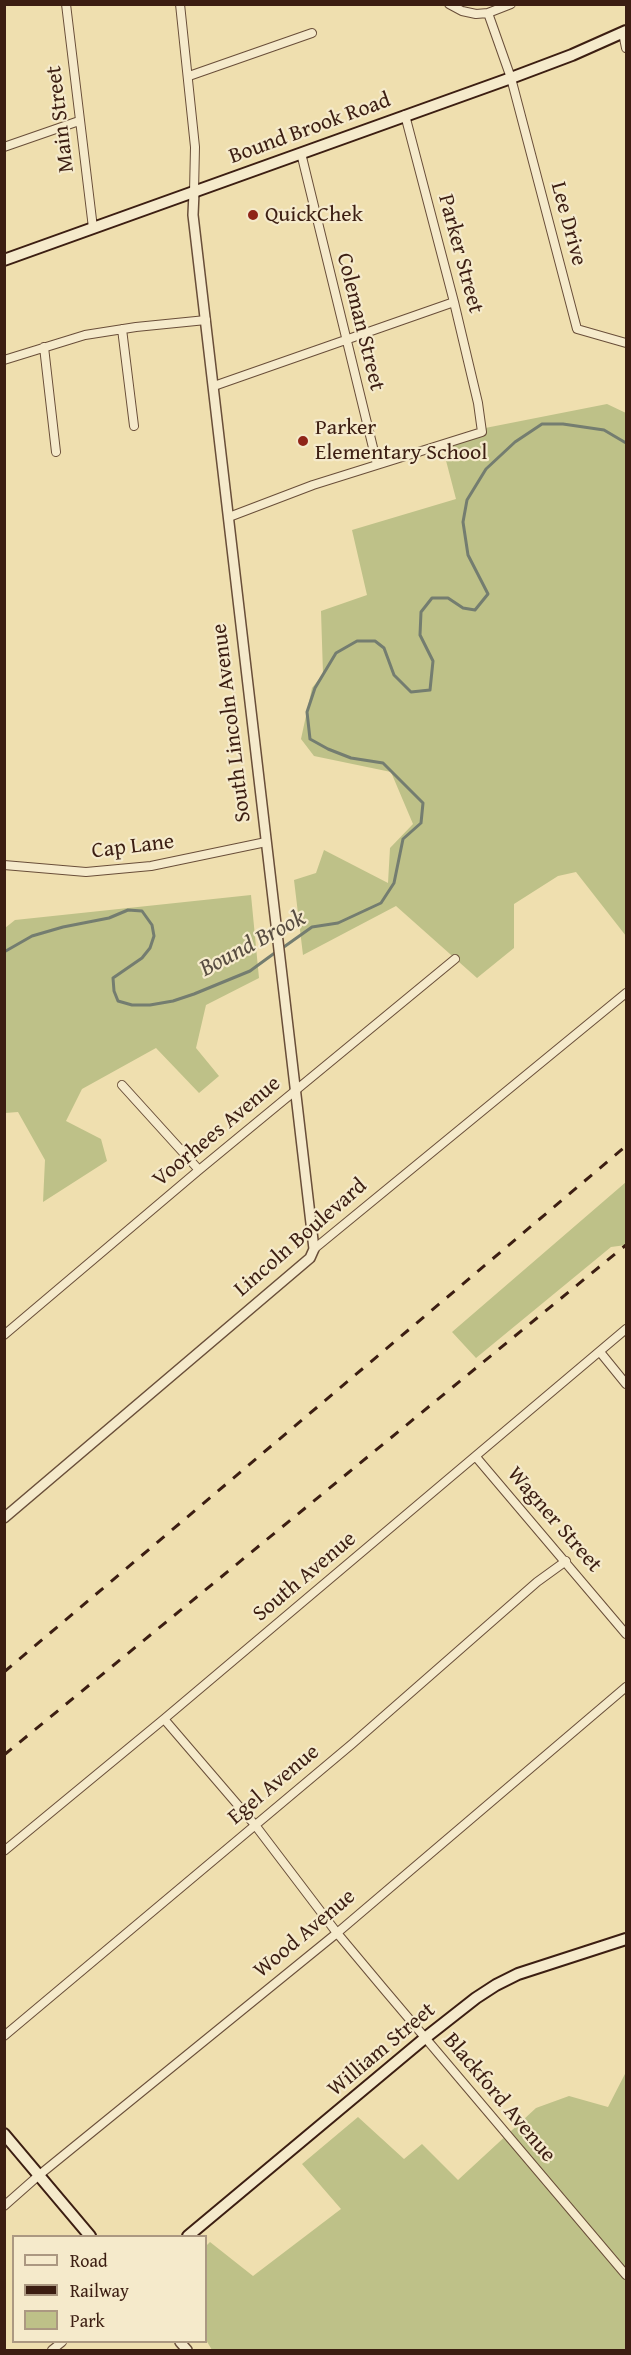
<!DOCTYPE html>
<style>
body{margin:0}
#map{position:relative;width:631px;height:2355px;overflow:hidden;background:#efdfaf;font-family:"Gentium Book Plus",serif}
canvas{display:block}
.frame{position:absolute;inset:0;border:6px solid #3c1e12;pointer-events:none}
.legend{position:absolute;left:12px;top:2235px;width:195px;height:108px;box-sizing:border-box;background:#f5eacb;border:2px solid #ab9881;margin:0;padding:8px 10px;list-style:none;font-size:18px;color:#3c1e12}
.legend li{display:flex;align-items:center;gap:12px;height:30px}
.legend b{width:30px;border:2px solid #ab9881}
</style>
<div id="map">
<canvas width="631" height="2355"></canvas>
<div class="frame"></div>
<ul class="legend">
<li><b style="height:8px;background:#f5eacb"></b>Road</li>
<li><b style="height:8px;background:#3c1e12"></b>Railway</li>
<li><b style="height:16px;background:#bec188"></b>Park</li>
</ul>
</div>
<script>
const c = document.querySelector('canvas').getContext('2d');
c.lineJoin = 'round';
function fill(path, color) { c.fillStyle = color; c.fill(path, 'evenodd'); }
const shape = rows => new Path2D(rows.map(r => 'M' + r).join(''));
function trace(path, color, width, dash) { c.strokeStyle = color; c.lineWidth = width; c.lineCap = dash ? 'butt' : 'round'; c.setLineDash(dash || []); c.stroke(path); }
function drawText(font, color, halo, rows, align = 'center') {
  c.font = font + ' "Gentium Book Plus",serif'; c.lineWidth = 4.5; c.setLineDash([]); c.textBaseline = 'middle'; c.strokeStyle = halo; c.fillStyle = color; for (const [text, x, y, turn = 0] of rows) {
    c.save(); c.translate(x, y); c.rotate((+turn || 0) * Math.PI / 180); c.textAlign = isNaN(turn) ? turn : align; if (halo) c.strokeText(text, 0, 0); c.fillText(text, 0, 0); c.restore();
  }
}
fill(shape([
 [607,404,626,413,626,936,576,872,558,876,514,904,514,948,477,978,396,906,303,955,294,880,316,873,324,850,388,883,390,848,413,824,391,772,314,756,301,739,312,688,323,674,321,611,367,595,352,530,456,499,443,449,470,431],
 [251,895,259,978,206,1005,196,1048,219,1076,199,1093,156,1048,82,1089,66,1121,101,1139,107,1161,43,1202,45,1160,18,1112,5,1113,5,928,15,920],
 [626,1182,626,1245,611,1247,476,1358,452,1332],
 [626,2072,626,2350,212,2350,206,2340,206,2246,210,2242,253,2276,341,2209,302,2164,358,2117,404,2159,422,2144,458,2180,536,2108,569,2096,608,2107]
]), '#bec188');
trace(shape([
 [281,949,312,927,338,923,381,903,394,883,403,839,421,823,423,803,383,763,351,758,328,749,310,739,307,712,315,688,336,653,357,641,375,641,384,648,394,675,411,692,430,690,433,661,420,635,421,612,432,598,448,598,463,608,475,610,488,594,468,555,463,522,467,500,486,469,515,442,542,424,563,424,604,430,626,443],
 [4,952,32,936,63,927,109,918,128,910,142,911,152,925,154,936,150,948,142,958,113,978,114,991,118,1001,132,1005,150,1005,173,1001,194,994,250,971,276,952]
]), '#747d70', 3);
const minor = shape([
 [66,4,93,228],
 [180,4,195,147,194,192],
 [449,4,462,11,476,14,488,13,511,4],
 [488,13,511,78,577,329,626,343],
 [623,33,626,48],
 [189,76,312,33],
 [4,147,79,121],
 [301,153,377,464],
 [122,329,134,426],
 [44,347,56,452],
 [4,360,85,335,136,327,206,320],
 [214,386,454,302],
 [229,517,313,485,482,432,478,403,454,302,405,115],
 [4,865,86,872,151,866,266,842],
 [122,1085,199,1170],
 [314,1249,626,993],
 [4,1335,199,1170,455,959],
 [600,1352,626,1384],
 [476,1457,626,1634],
 [164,1719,255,1825,337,1933,383,1988,626,2275],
 [4,1851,164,1719,626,1329],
 [4,2036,352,1744,537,1582,566,1561],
 [4,2206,38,2176,337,1933,626,1687],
 [52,2350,62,2342]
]);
const tertiary = shape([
 [4,1518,310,1258,314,1249,193,215,194,192],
 [180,2342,187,2350]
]);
const secondary = shape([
 [4,260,511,78,572,55,626,31],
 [4,2134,90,2236],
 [188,2236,425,2038,476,1998,496,1985,518,1974,626,1939]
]);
trace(minor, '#694e39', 10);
trace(tertiary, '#694e39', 12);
trace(secondary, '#3c1e12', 14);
trace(minor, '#f5eacb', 8);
trace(tertiary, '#f5eacb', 9);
trace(secondary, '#f5eacb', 10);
trace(shape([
 [4,1672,626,1146],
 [4,1755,626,1245]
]), '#3c1e12', 3, [10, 10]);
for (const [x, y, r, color] of [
 [253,215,6,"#8f2418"],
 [303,441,6,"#8f2418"]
]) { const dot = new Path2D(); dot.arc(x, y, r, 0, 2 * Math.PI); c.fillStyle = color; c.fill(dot); trace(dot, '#f5eacb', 2); }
drawText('22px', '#3c1e12', '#f5eacb', [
 ["Main Street",61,119,-97],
 ["Bound Brook Road",310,129,-20],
 ["Lee Drive",568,224,75],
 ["Parker Street",460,254,75],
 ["Coleman Street",360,322,76],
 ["South Lincoln Avenue",232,723,-97],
 ["Cap Lane",133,847,-7],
 ["Voorhees Avenue",217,1132,-40],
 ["Lincoln Boulevard",301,1238,-41],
 ["Wagner Street",554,1520,49],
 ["South Avenue",305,1577,-40],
 ["Egel Avenue",274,1785,-40],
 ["Wood Avenue",305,1934,-40],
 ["William Street",382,2050,-40],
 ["Blackford Avenue",499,2098,50]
]);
drawText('22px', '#3c1e12', '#f5eacb', [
 ["QuickChek",265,215],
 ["Parker",315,428],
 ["Elementary School",315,453]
], 'left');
drawText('italic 24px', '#584d41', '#f5eacb', [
 ["Bound Brook",253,944,-28]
]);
</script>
